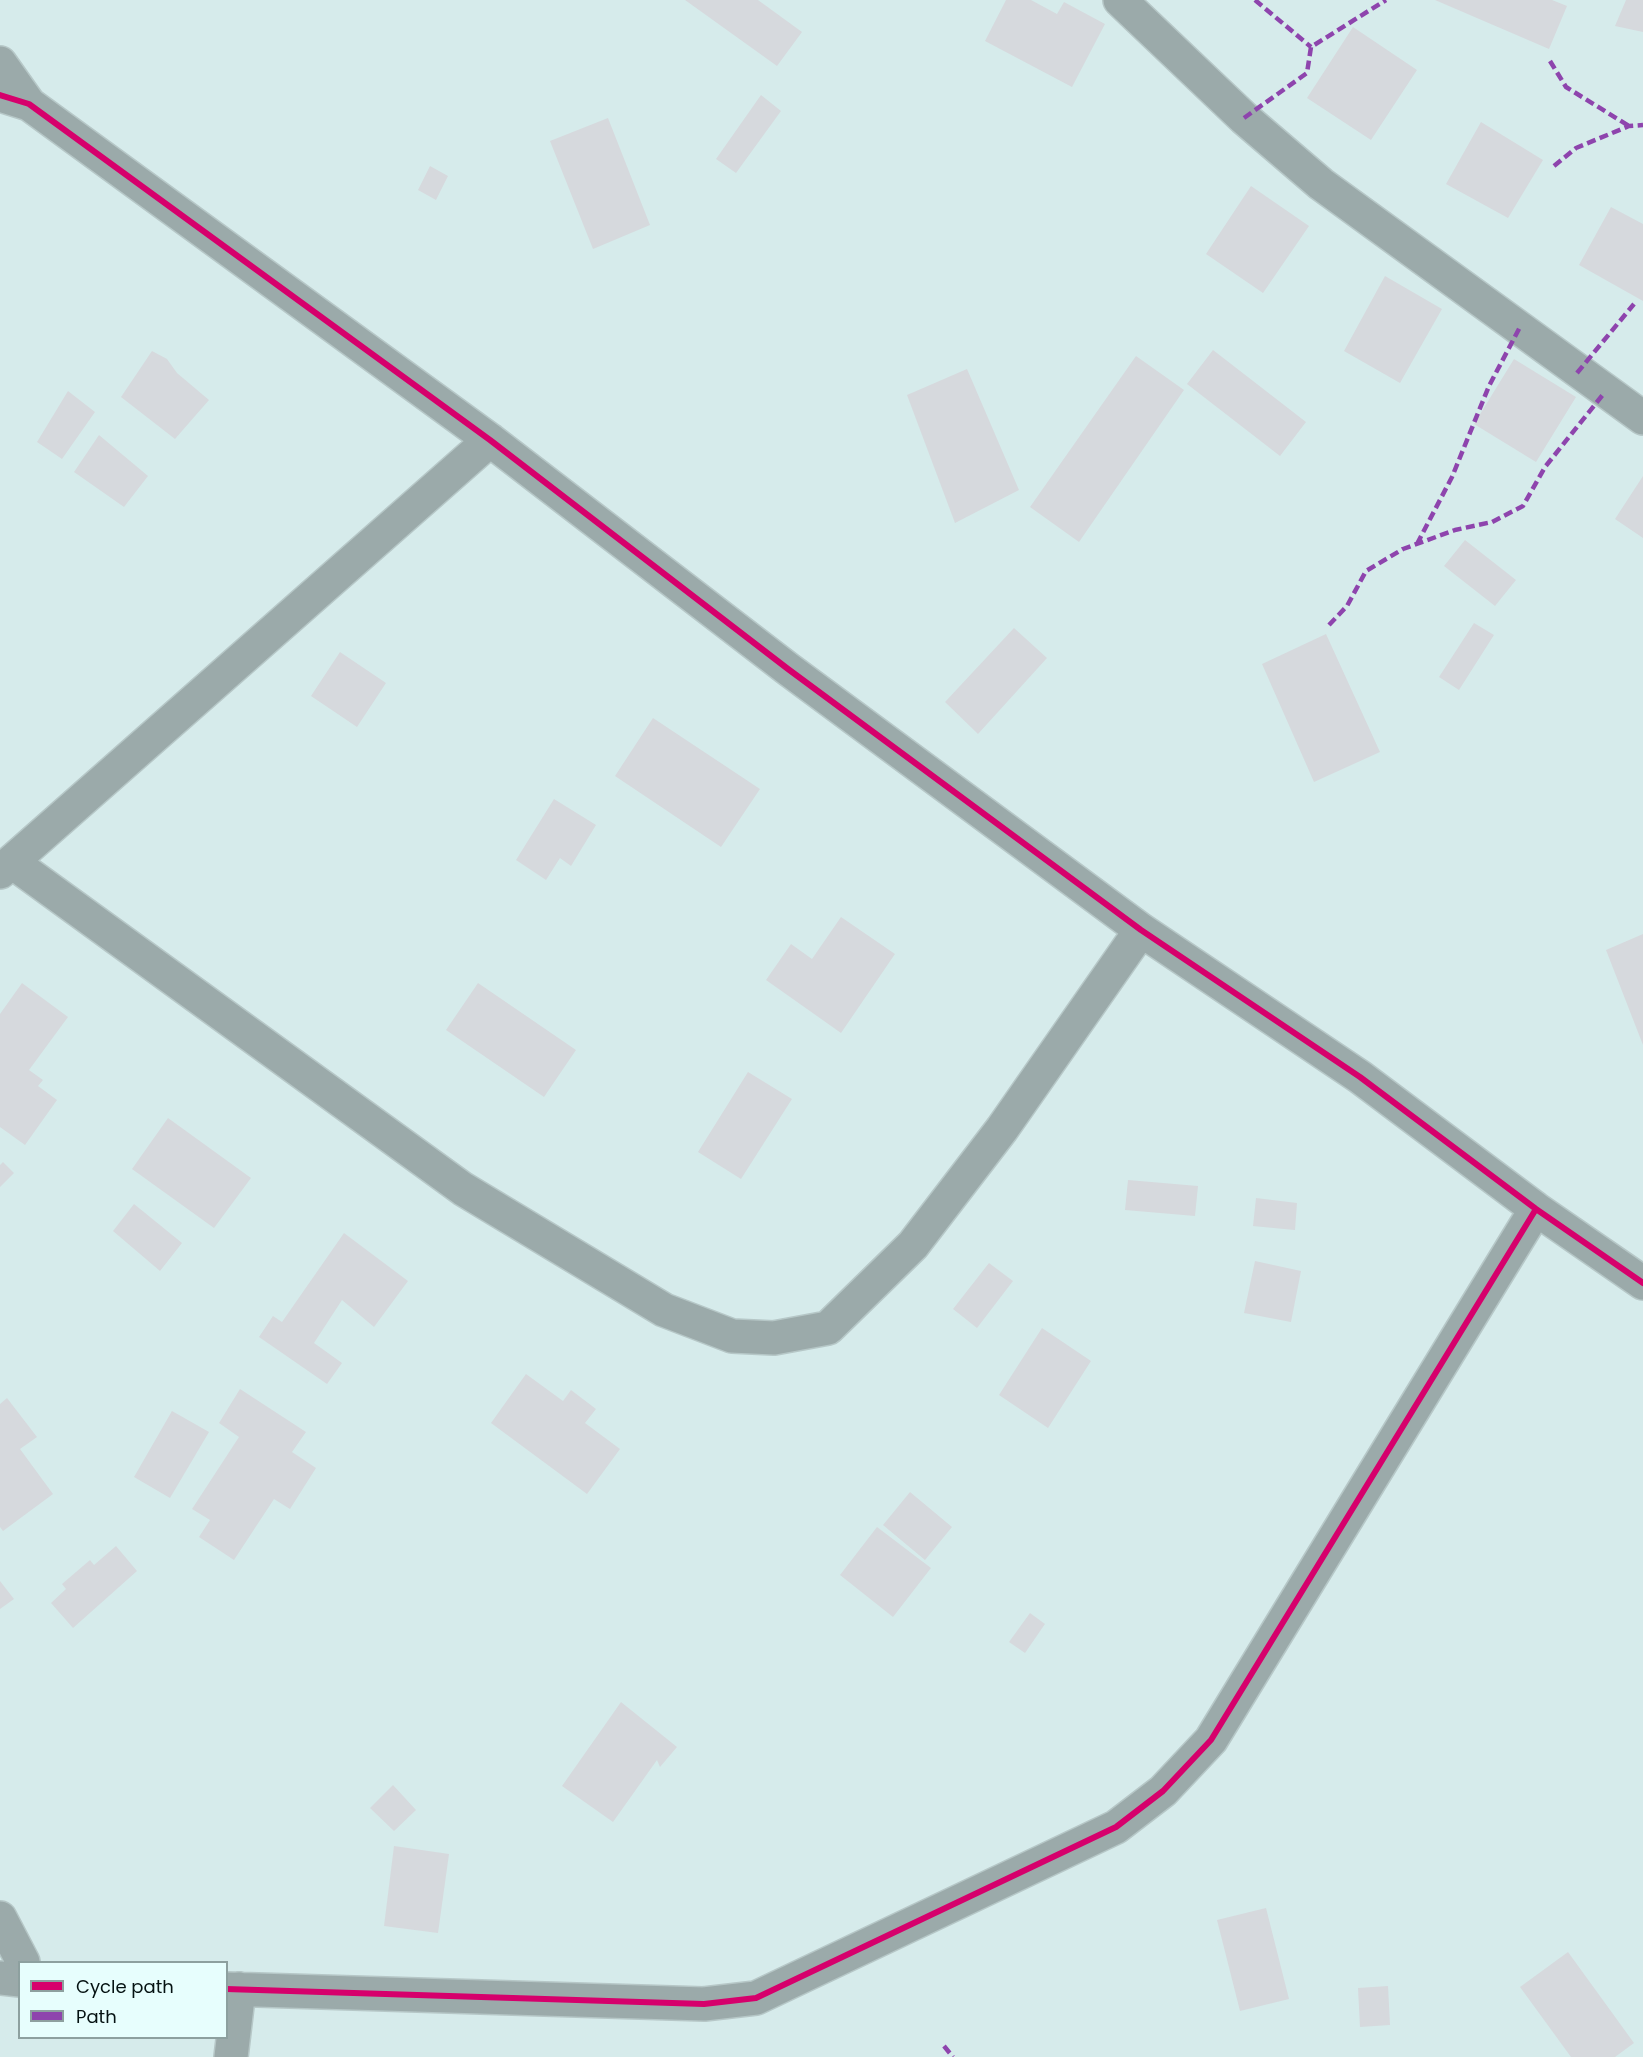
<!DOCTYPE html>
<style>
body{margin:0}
#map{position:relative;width:1643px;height:2057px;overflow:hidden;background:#d6ebeb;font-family:Poppins,sans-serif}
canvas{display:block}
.legend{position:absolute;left:18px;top:1961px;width:210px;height:78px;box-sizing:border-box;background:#e7fefd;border:2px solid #8da09f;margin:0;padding:8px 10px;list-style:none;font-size:18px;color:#051212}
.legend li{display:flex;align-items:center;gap:12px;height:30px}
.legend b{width:30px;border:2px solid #8da09f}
</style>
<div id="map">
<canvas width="1643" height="2057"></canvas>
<ul class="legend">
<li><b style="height:8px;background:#d6006c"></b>Cycle path</li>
<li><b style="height:8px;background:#8e44ad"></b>Path</li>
</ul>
</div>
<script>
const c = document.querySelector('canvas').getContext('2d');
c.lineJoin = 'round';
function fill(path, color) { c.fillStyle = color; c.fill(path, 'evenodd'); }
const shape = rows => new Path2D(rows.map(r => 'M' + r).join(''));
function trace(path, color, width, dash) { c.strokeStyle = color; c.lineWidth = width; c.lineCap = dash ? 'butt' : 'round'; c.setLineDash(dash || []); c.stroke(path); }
fill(shape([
 [685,0,758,0,802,32,777,66],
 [1006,0,1031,0,1057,14,1064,2,1105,24,1072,87,985,41],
 [1435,0,1552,0,1567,6,1549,49],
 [1626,0,1643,0,1643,32,1615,26],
 [1353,27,1417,70,1371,140,1307,98],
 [761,95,781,111,736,173,716,159],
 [608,118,650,225,593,249,550,141],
 [1481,122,1543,160,1508,218,1446,184],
 [430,166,448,176,436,200,418,190],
 [1251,186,1309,226,1263,293,1206,254],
 [1611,207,1643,224,1643,301,1579,265],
 [1385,276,1442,309,1400,383,1344,351],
 [1213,350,1306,422,1280,456,1187,384],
 [152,351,167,359,177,373,209,400,175,439,121,397],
 [1136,356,1184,390,1079,542,1030,507],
 [1514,359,1576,397,1536,462,1474,424],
 [967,369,1019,490,955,523,907,395],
 [68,391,95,412,62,459,37,442],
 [99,435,148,476,124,507,74,472],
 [1643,476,1643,538,1615,519],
 [1465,540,1516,580,1495,606,1444,566],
 [1474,623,1494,635,1459,690,1439,677],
 [1014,628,1047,658,978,734,945,702],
 [1326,634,1380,752,1314,782,1262,664],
 [340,652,386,683,357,727,311,696],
 [653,718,760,789,721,847,615,776],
 [554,799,596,825,571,866,560,858,546,880,516,860],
 [841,917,895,954,841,1033,766,980,791,944,812,959],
 [1643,934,1643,1045,1606,950],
 [22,983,68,1017,29,1070,43,1080,38,1086,57,1100,25,1145,0,1127,0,1014],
 [478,983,576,1050,544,1097,446,1030],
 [748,1072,792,1099,741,1179,698,1152],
 [168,1118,251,1178,214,1228,132,1169],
 [3,1162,14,1173,0,1187,0,1165],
 [1128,1180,1198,1186,1195,1216,1125,1210],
 [1256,1198,1297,1203,1295,1230,1253,1226],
 [134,1204,182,1243,160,1271,113,1231],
 [344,1233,408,1281,374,1327,342,1300,314,1343,342,1363,327,1384,259,1337,273,1316,282,1322],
 [1255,1261,1301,1271,1291,1322,1244,1313],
 [989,1263,1013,1281,977,1328,953,1309],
 [1042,1328,1091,1361,1048,1428,999,1395],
 [526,1374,563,1401,571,1390,596,1409,585,1423,620,1449,587,1494,491,1423],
 [240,1389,306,1432,292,1452,316,1468,290,1509,274,1499,234,1560,199,1537,210,1520,192,1509,239,1437,219,1423],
 [7,1398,37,1437,20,1449,53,1494,3,1531,0,1527,0,1404],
 [172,1411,209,1432,170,1498,134,1477],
 [910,1492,952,1527,925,1560,883,1525],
 [877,1527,931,1568,893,1617,840,1575],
 [116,1546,137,1571,73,1628,51,1603,66,1589,62,1584,90,1560,94,1565],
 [0,1581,14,1599,0,1609],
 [1030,1613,1045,1624,1025,1653,1009,1642],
 [621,1702,677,1747,660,1767,657,1760,613,1822,562,1786],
 [393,1785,416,1810,394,1831,370,1808],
 [394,1846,449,1854,438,1933,384,1926],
 [1266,1908,1289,1999,1240,2011,1217,1920],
 [1568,1952,1634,2043,1615,2057,1571,2057,1520,1987],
 [1388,1986,1390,2025,1360,2027,1358,1988]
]), '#d6d9dd');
const street = shape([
 [1120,0,1244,118,1321,184,1643,418],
 [0,63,29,104],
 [0,95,29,104,490,440,788,669,1141,930,1360,1077,1536,1209,1643,1283],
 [12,862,463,1189,664,1310,732,1336,774,1338,828,1328,913,1245,1002,1129,1141,930],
 [0,872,490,440],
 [0,1918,23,1962],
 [0,1978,20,1980],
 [226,1989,704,2004,756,1998,1116,1827,1163,1791,1211,1740,1536,1209],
 [231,2057,239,1989]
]);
trace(street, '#b6c7c7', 36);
trace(street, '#9baaaa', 33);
trace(shape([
 [1255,0,1311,47],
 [1550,61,1566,87,1629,126],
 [1244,118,1307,73,1311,47,1386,0],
 [1554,166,1576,148,1629,126,1643,125],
 [1577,373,1634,304],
 [1417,544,1452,477,1489,386,1520,327],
 [1329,625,1347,606,1366,571,1403,549,1455,530,1492,522,1523,506,1545,467,1605,392],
 [944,2046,953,2057]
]), '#8e44ad', 4.5, [9, 4.5]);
trace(shape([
 [0,95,29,104,490,440,788,669,1141,930,1360,1077,1536,1209,1643,1283],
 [226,1989,704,2004,756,1998,1116,1827,1163,1791,1211,1740,1536,1209]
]), '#d6006c', 6);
</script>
